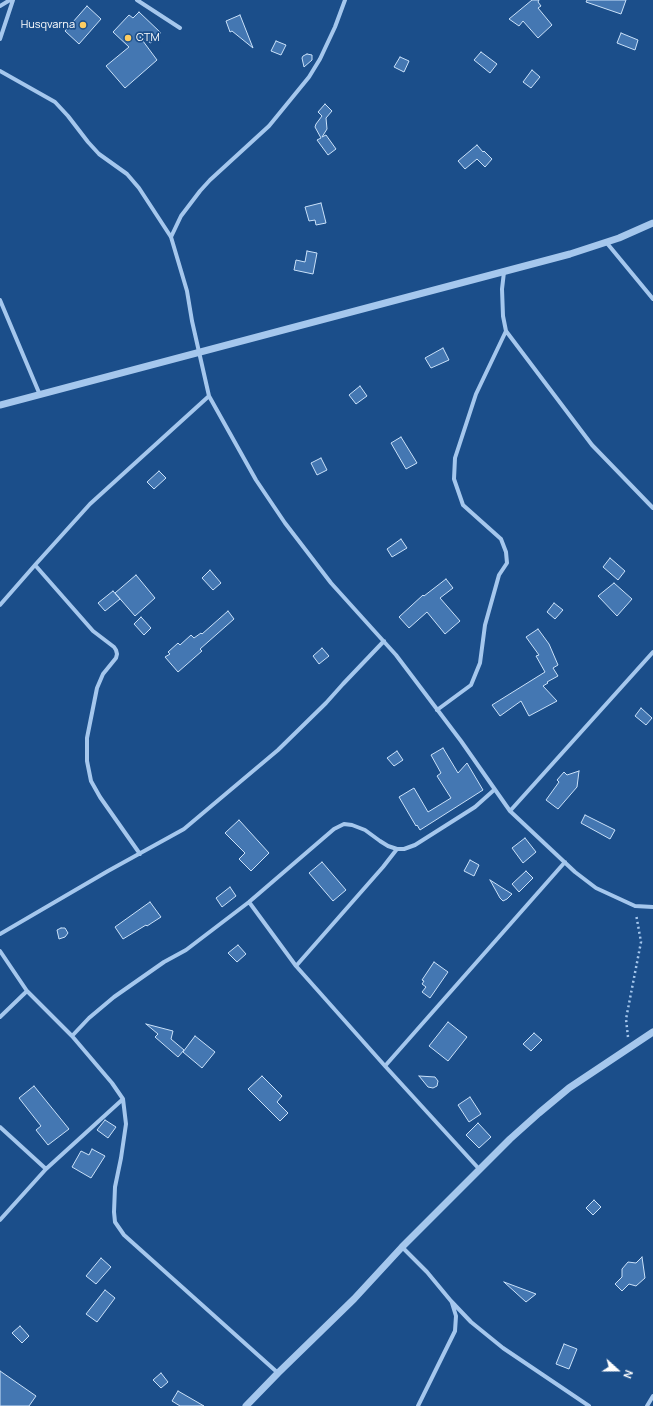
<!DOCTYPE html>
<style>
body{margin:0}
#map{position:relative;width:653px;height:1406px;overflow:hidden;background:#1b4e8a;font-family:Manrope,sans-serif}
canvas{display:block}
.north{position:absolute;left:597px;top:1350px;width:40px;height:40px;-webkit-text-stroke:3px #1b4e8a;paint-order:stroke;rotate:111deg;font-size:11px;font-weight:700;line-height:16px;text-align:center;color:#fff}
.north::after{content:'';display:block;margin:auto;width:14px;height:18px;background:#fff;clip-path:polygon(50% 0,100% 100%,50% 72%,0 100%)}
</style>
<div id="map">
<canvas width="653" height="1406"></canvas>
<div class="north">N</div>
</div>
<script>
const c = document.querySelector('canvas').getContext('2d');
c.lineJoin = 'round';
function fill(path, color) { c.fillStyle = color; c.fill(path, 'evenodd'); }
const shape = rows => new Path2D(rows.map(r => 'M' + r).join(''));
function trace(path, color, width, dash) { c.strokeStyle = color; c.lineWidth = width; c.lineCap = dash ? 'butt' : 'round'; c.setLineDash(dash || []); c.stroke(path); }
function drawText(font, color, halo, rows, align = 'center') {
  c.font = font + ' Manrope,sans-serif'; c.lineWidth = 3.5; c.setLineDash([]); c.textBaseline = 'middle'; c.strokeStyle = halo; c.fillStyle = color; for (const [text, x, y, turn = 0] of rows) {
    c.save(); c.translate(x, y); c.rotate((+turn || 0) * Math.PI / 180); c.textAlign = isNaN(turn) ? turn : align; if (halo) c.strokeText(text, 0, 0); c.fillText(text, 0, 0); c.restore();
  }
}
const building = shape([
 [532,0,539,0,538,2,541,6,538,8,552,25,538,38,523,21,519,26,509,19,532,0],
 [587,0,626,0,621,14,586,2,587,0],
 [87,6,101,19,79,44,65,31,87,6],
 [139,12,161,33,151,43,140,37,157,60,125,88,106,66,129,47,113,32,129,15,133,18,139,12],
 [240,15,253,48,232,31,230,32,226,21,240,15],
 [621,33,638,40,635,50,617,43,621,33],
 [276,41,286,45,281,55,271,51,276,41],
 [481,52,497,64,490,73,474,60,481,52],
 [307,54,312,55,312,60,304,67,302,58,303,56,307,54],
 [400,57,409,61,404,72,394,67,400,57],
 [532,70,540,77,531,88,523,82,532,70],
 [325,104,332,111,326,118,327,129,322,137,326,135,336,149,328,155,317,140,321,138,315,127,316,124,322,116,318,112,325,104],
 [477,145,483,152,484,151,492,159,485,167,477,159,465,169,458,161,477,145],
 [321,203,326,223,316,225,315,220,309,221,305,207,321,203],
 [307,251,317,253,313,274,294,270,296,260,305,262,307,251],
 [443,348,449,360,431,368,425,358,443,348],
 [360,386,367,396,356,404,349,395,360,386],
 [401,437,417,463,406,469,391,443,401,437],
 [321,458,327,470,317,475,311,463,321,458],
 [159,471,166,478,154,489,147,482,159,471],
 [401,539,407,548,392,557,387,549,401,539],
 [610,558,625,571,618,580,603,567,610,558],
 [210,570,221,583,213,590,202,578,210,570],
 [136,575,155,598,135,616,115,593,136,575],
 [446,579,453,588,440,598,460,621,445,634,427,612,409,628,399,617,423,595,424,596,446,579],
 [614,583,632,599,617,616,598,596,614,583],
 [113,591,120,599,105,611,98,603,113,591],
 [554,603,563,610,555,619,547,612,554,603],
 [228,611,234,619,200,649,202,651,178,672,165,657,170,654,168,652,178,643,180,645,191,635,194,638,201,633,202,634,228,611],
 [141,617,151,628,144,635,134,624,141,617],
 [538,629,549,644,558,665,553,668,558,676,547,682,548,683,543,686,557,701,529,716,521,701,500,716,492,705,545,672,536,656,539,655,526,637,538,629],
 [322,648,329,656,319,664,313,656,322,648],
 [641,708,652,718,646,725,635,716,641,708],
 [443,748,458,773,467,763,483,790,420,830,417,825,416,826,399,797,414,788,428,812,451,798,437,776,441,773,431,755,443,748],
 [397,751,403,760,394,766,387,758,397,751],
 [579,771,577,787,558,809,546,800,559,782,557,780,564,772,567,775,579,771],
 [585,815,615,830,610,839,581,823,585,815],
 [239,820,269,853,251,871,239,859,245,853,225,833,239,820],
 [525,838,536,852,523,863,512,848,525,838],
 [470,860,479,865,474,876,464,871,470,860],
 [322,862,346,890,333,901,309,873,322,862],
 [526,871,533,878,519,892,512,884,526,871],
 [490,880,512,894,507,899,503,901,500,898,490,880],
 [230,887,236,896,222,907,216,898,230,887],
 [150,902,161,917,147,926,146,925,123,939,115,927,150,902],
 [61,928,65,928,68,933,65,937,59,939,57,930,61,928],
 [238,945,246,954,237,962,228,953,238,945],
 [434,962,448,972,430,998,422,992,426,987,422,984,424,981,422,980,434,962],
 [448,1022,467,1037,448,1061,429,1046,448,1022],
 [146,1024,173,1031,171,1039,184,1050,178,1057,155,1037,158,1034,146,1024],
 [534,1033,542,1040,531,1051,523,1044,534,1033],
 [195,1036,215,1052,202,1068,183,1052,195,1036],
 [262,1076,282,1096,277,1102,288,1113,280,1121,248,1089,262,1076],
 [419,1076,435,1077,438,1081,437,1086,433,1088,428,1087,419,1076],
 [34,1086,69,1129,48,1145,36,1130,41,1126,19,1098,34,1086],
 [470,1097,481,1114,469,1122,458,1105,470,1097],
 [105,1120,116,1127,108,1138,97,1130,105,1120],
 [478,1123,491,1137,479,1148,466,1135,478,1123],
 [92,1149,105,1156,91,1178,72,1167,81,1151,89,1155,92,1149],
 [594,1200,601,1207,593,1215,586,1208,594,1200],
 [642,1257,645,1278,636,1286,629,1284,622,1291,615,1284,622,1277,622,1269,628,1262,636,1263,642,1257],
 [101,1258,111,1267,96,1284,86,1276,101,1258],
 [504,1282,536,1294,526,1302,504,1282],
 [105,1290,115,1298,97,1322,86,1314,105,1290],
 [20,1326,29,1336,22,1343,12,1333,20,1326],
 [564,1344,577,1349,569,1369,556,1364,564,1344],
 [0,1371,36,1396,29,1406,0,1406,0,1371],
 [161,1373,168,1382,161,1388,153,1380,161,1373],
 [178,1391,204,1406,180,1406,172,1401,178,1391]
]);
fill(building, '#4477b2');
trace(building, '#cae1f9', 1);
trace(shape([
 [628,1037,626,1019,641,942,636,914]
]), '#a5c7ed', 2.5, [2, 3]);
trace(shape([
 [137,0,180,28],
 [0,6,10,0],
 [0,39,13,0],
 [0,71,55,102,68,116,88,142,99,154,127,174,139,188,171,237,187,291,192,321,209,396,256,480,285,523,331,583,396,655,461,741,510,811,575,872,596,888,635,906,653,907],
 [171,237,181,216,200,191,210,180,269,126,309,77,320,59,335,27,345,0],
 [606,242,653,299],
 [504,272,502,289,503,316,506,331,592,445,653,508],
 [0,300,40,395],
 [35,565,93,631,114,647,116,650,117,654,116,658,103,674,97,688,87,738,87,761,91,781,100,797,140,854],
 [0,605,35,565,90,504,209,396],
 [437,710,471,685,480,663,485,625,499,575,507,563,506,552,501,539,463,505,454,479,455,458,476,394,506,331],
 [510,811,653,652],
 [249,902,296,966,385,1066,480,1170],
 [0,934,108,871,184,829,278,750,326,703,343,684,384,641],
 [0,951,27,991,72,1036,112,1083,123,1099,126,1124,121,1158,115,1187,114,1212,115,1222,124,1235,278,1373],
 [296,966,383,867,397,849],
 [0,1017,27,991],
 [72,1036,89,1018,114,997,164,962,186,950,249,902,334,829,344,824,352,825,365,830,380,841,388,846,397,849,404,849,415,845,475,807,494,790],
 [385,1066,565,862],
 [0,1127,46,1169],
 [0,1220,46,1169,123,1099],
 [402,1247,427,1272,451,1301,471,1322,503,1348,589,1406],
 [418,1406,455,1331,456,1316,452,1303],
 [647,1406,653,1396]
]), '#a5c7ed', 4);
trace(shape([
 [0,405,570,254,619,238,653,223],
 [246,1406,278,1373,354,1299,402,1247,510,1139,539,1113,569,1088,653,1032]
]), '#a5c7ed', 7);
for (const [x, y, r, color] of [
 [83,25,4,"#fecd61"],
 [128,38,4,"#fecd61"]
]) { const dot = new Path2D(); dot.arc(x, y, r, 0, 2 * Math.PI); c.fillStyle = color; c.fill(dot); trace(dot, '#1b4e8a', 1.5); }
drawText('11px', '#fff', '#1b4e8a', [
 ["Husqvarna",75,25],
 ["CTM",136,38,"left"]
], 'right');
</script>
